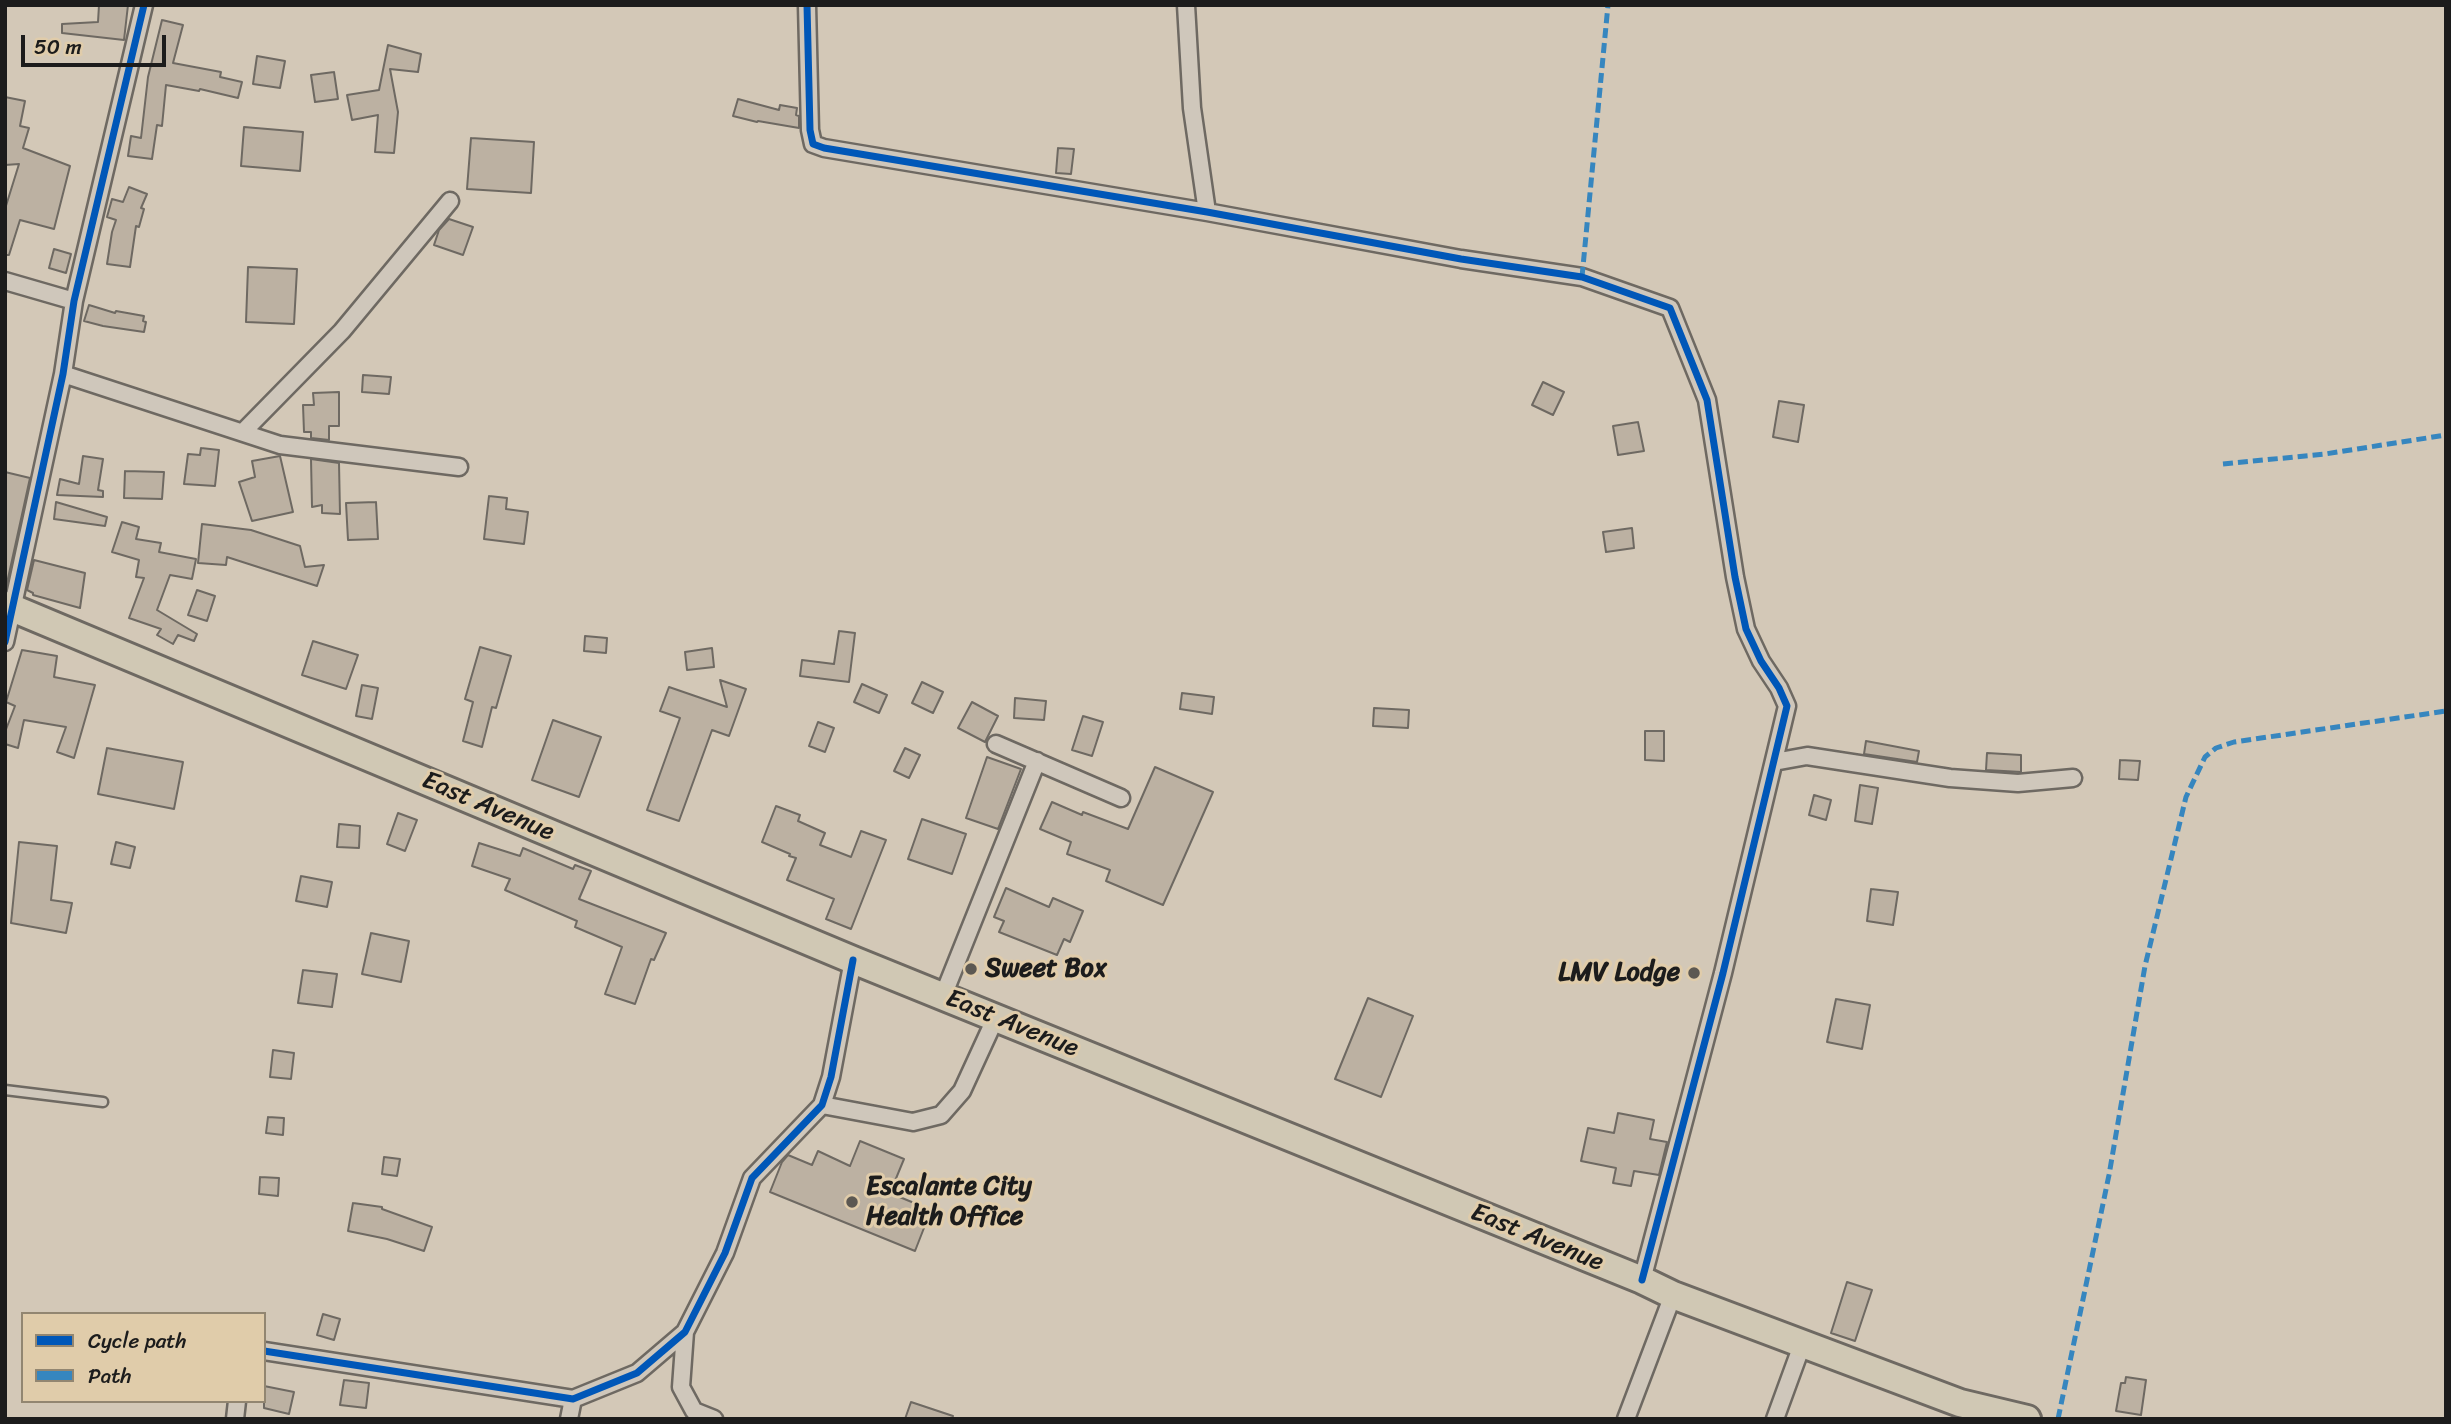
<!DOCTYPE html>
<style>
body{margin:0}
#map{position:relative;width:2451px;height:1424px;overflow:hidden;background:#d3c8b7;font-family:Sriracha,sans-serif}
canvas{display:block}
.frame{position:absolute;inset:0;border:7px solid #1c1c1c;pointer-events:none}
.legend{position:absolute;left:21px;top:1312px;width:245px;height:91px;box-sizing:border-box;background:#e0ccaa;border:2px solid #928671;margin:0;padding:9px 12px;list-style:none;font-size:21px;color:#1c1c1c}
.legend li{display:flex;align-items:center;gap:14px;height:35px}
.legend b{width:35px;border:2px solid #928671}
.scale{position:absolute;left:21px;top:35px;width:145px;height:32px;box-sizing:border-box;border:4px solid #1c1c1c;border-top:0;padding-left:9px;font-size:21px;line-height:24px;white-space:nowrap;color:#1c1c1c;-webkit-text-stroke:5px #e0ccaa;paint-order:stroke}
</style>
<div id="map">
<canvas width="2451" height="1424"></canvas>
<div class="frame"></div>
<ul class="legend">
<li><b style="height:9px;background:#0057b8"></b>Cycle path</li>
<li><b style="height:9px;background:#3686bf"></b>Path</li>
</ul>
<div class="scale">50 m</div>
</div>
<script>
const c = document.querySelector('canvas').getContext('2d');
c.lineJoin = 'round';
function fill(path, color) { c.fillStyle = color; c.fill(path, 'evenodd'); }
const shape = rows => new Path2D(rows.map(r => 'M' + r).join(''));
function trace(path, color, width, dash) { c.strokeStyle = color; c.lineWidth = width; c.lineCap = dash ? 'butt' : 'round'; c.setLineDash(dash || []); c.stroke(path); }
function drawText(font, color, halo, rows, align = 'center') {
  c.font = font + ' Sriracha,sans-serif'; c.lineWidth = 6; c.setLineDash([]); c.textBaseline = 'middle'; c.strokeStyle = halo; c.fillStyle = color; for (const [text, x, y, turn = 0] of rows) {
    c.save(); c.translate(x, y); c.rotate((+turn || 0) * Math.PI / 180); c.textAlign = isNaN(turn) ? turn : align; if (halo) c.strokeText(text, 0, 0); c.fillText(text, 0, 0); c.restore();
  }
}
const building = shape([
 [99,5,128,5,124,40,62,33,62,24,98,22,99,5],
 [162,20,183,25,173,63,221,72,220,77,242,82,238,98,200,89,199,91,166,85,162,126,157,125,152,159,128,156,131,136,141,138,148,77,162,20],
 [388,45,421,54,418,72,390,69,398,112,394,153,375,152,378,115,352,120,347,95,379,90,388,45],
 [257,56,285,61,280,88,253,84,257,56],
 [334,72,338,99,315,102,311,75,334,72],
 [5,97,25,101,20,126,29,128,23,148,70,166,54,229,20,220,9,255,5,255,5,209,19,164,5,165,5,97],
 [738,99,779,110,780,105,797,108,796,115,799,116,799,128,758,121,757,122,733,116,738,99],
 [244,127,303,132,300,171,241,166,244,127],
 [471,138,534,142,531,193,467,189,471,138],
 [1058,148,1074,149,1071,174,1056,173,1058,148],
 [129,187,147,194,141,208,144,209,139,227,136,226,130,267,107,264,112,232,116,220,107,217,112,199,123,202,129,187],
 [449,219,473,227,463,255,434,245,439,230,449,219],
 [54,249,71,254,66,273,49,268,54,249],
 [248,267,297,269,294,324,246,322,248,267],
 [89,305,115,313,116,311,144,316,143,321,146,322,144,332,103,326,84,321,89,305],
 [363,375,391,377,389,394,362,392,363,375],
 [1543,382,1564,392,1553,415,1532,405,1543,382],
 [339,392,339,426,329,426,329,440,311,438,311,432,304,432,303,405,314,405,313,393,339,392],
 [1779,401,1804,405,1798,442,1773,437,1779,401],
 [1638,422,1644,451,1618,455,1613,426,1638,422],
 [201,448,219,450,215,486,184,484,188,454,200,455,201,448],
 [83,456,103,459,98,490,103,491,103,497,57,495,60,479,79,484,83,456],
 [280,456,293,512,252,521,239,482,255,477,252,461,280,456],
 [311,459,339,463,340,514,322,513,322,505,312,507,311,459],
 [125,471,164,472,162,499,124,498,125,471],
 [5,472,30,478,7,583,5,582,5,472],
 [489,496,507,498,506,509,528,512,524,544,484,539,489,496],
 [56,502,107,517,105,526,54,519,56,502],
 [376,502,378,539,348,540,346,503,376,502],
 [122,522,139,527,136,539,161,543,159,552,196,559,192,579,170,575,157,610,197,634,194,641,178,635,173,644,157,635,161,629,129,618,144,578,136,577,139,560,112,552,122,522],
 [202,524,251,530,300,546,305,567,324,565,317,586,227,557,226,565,198,563,202,524],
 [1632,528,1634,548,1606,552,1603,532,1632,528],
 [34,560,85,573,80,608,33,595,33,593,27,590,34,560],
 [197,590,215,596,207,621,188,615,197,590],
 [839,631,855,633,849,682,800,676,802,660,834,664,839,631],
 [585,636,607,638,606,653,584,651,585,636],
 [313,641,358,655,346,689,302,675,313,641],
 [480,647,511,656,496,708,492,707,482,747,463,741,473,702,465,699,480,647],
 [712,648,714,667,687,670,685,652,712,648],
 [22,650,57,656,54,677,95,685,74,758,57,752,66,727,24,720,18,748,5,744,5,732,15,706,6,702,22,650],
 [720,680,746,689,729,736,712,730,679,821,647,810,680,718,660,711,669,687,727,707,720,680],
 [922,682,943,692,933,713,912,703,922,682],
 [862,684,887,695,879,713,854,702,862,684],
 [362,685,378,688,372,719,356,716,362,685],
 [1182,693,1214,697,1212,714,1180,709,1182,693],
 [1015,698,1046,701,1044,720,1014,718,1015,698],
 [972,702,998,716,985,742,958,728,972,702],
 [1374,708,1409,710,1408,728,1373,726,1374,708],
 [1083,716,1103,722,1092,756,1072,750,1083,716],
 [553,720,601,737,579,797,532,780,553,720],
 [818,722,834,728,825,752,809,746,818,722],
 [1645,731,1664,731,1664,761,1645,760,1645,731],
 [1866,741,1919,751,1917,762,1864,754,1866,741],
 [107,748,183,762,174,809,98,794,107,748],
 [905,748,920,755,909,778,894,771,905,748],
 [1987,753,2021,755,2021,772,1986,770,1987,753],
 [987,757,1021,769,998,829,966,818,987,757],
 [2120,760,2140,761,2138,780,2119,779,2120,760],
 [1155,767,1213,792,1163,905,1106,881,1110,870,1067,854,1071,842,1040,829,1052,802,1082,815,1083,812,1128,829,1155,767],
 [1860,785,1878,788,1872,824,1855,821,1860,785],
 [1814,795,1831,800,1826,820,1809,815,1814,795],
 [776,806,800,815,798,821,825,833,820,845,851,857,861,831,886,840,851,929,826,919,834,899,787,880,796,858,789,856,790,854,762,842,776,806],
 [398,813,417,820,405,851,387,844,398,813],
 [922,819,966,834,952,874,908,859,922,819],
 [339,824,360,826,359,848,337,847,339,824],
 [19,842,57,846,51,900,72,903,66,933,11,923,19,842],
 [116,842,135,847,130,868,111,864,116,842],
 [479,843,520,856,523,848,573,869,575,865,591,871,579,899,666,933,654,960,651,959,635,1004,605,994,622,947,575,927,577,921,505,890,510,879,472,866,479,843],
 [301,876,332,882,327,907,296,901,301,876],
 [1006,888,1049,907,1053,898,1083,911,1070,942,1064,939,1057,955,999,932,1004,921,994,917,1006,888],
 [1871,889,1898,892,1893,925,1867,921,1871,889],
 [371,933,409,941,401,982,362,974,371,933],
 [303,970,337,974,332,1007,298,1003,303,970],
 [1368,998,1413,1016,1381,1097,1335,1079,1368,998],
 [1836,999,1870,1005,1862,1049,1827,1042,1836,999],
 [273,1050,294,1053,291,1079,270,1077,273,1050],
 [1618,1113,1654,1120,1650,1139,1667,1142,1659,1175,1634,1171,1631,1186,1613,1183,1616,1168,1581,1161,1588,1128,1614,1133,1618,1113],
 [268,1117,284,1118,283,1135,266,1133,268,1117],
 [860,1141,904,1159,890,1193,931,1210,915,1251,770,1192,782,1162,788,1155,812,1165,818,1151,850,1166,860,1141],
 [384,1157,400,1159,397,1176,382,1174,384,1157],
 [260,1177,279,1178,278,1196,259,1194,260,1177],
 [353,1203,382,1207,382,1209,432,1227,424,1251,387,1239,348,1231,353,1203],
 [1847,1282,1872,1290,1855,1341,1831,1333,1847,1282],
 [323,1314,340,1319,334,1340,317,1335,323,1314],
 [2126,1377,2146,1380,2141,1415,2116,1411,2121,1383,2125,1383,2126,1377],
 [344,1380,369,1383,366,1408,340,1405,344,1380],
 [264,1386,294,1392,289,1414,264,1408,264,1386],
 [911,1402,953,1416,952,1419,905,1419,911,1402]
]);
fill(building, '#bcb1a2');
trace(building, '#6e6962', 2);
const lane = shape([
 [5,1090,103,1102]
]);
const street = shape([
 [807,5,810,130,813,144,824,148,1207,212,1461,259,1582,277,1670,308,1707,400,1735,577,1746,629,1761,661,1779,688,1787,706,1723,973,1642,1280],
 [1186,5,1192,108,1207,212],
 [5,281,74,301],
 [63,374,280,445,459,467],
 [243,432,342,331,450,201],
 [5,642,63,374,74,301,144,5],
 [996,744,1121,798],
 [1774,762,1807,756,1950,778,2018,783,2073,778],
 [943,996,1037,761],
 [822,1105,913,1122,941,1115,962,1091,996,1017],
 [685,1332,681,1387,694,1411,714,1419],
 [264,1351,573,1399,637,1373,685,1332,725,1253,752,1178,822,1105,831,1077,853,960],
 [235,1419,237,1401],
 [569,1419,573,1399],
 [1626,1419,1673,1295],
 [1775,1419,1802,1345]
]);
const primary = shape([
 [5,605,853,960,1642,1280,1673,1295,1960,1403,2027,1419]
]);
trace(lane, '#6e6962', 13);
trace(street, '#6e6962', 21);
trace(primary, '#6e6962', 32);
trace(lane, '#cfc7bb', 8);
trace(street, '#cfc7bb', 16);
trace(primary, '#d0c8b4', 26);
trace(shape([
 [1582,277,1608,5],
 [2223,464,2325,454,2446,435],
 [2058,1419,2109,1175,2145,966,2186,797,2205,757,2216,748,2234,742,2446,711]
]), '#3686bf', 5, [10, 5]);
trace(shape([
 [807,5,810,130,813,144,824,148,1207,212,1461,259,1582,277,1670,308,1707,400,1735,577,1746,629,1761,661,1779,688,1787,706,1723,973,1642,1280],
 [5,642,63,374,74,301,144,5],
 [264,1351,573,1399,637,1373,685,1332,725,1253,752,1178,822,1105,831,1077,853,960]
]), '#0057b8', 7);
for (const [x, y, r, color] of [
 [971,969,7,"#5c5852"],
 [1694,973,7,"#5c5852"],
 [852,1202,7,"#5c5852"]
]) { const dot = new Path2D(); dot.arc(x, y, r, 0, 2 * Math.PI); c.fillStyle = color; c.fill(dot); trace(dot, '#e0ccaa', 2.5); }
drawText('26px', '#1c1c1c', '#e0ccaa', [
 ["East Avenue",488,807,23],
 ["East Avenue",1012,1024,22],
 ["East Avenue",1537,1238,22]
]);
drawText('bold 26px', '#1c1c1c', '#e0ccaa', [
 ["Sweet Box",985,969],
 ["LMV Lodge",1680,973,"right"],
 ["Escalante City",866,1187],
 ["Health Office",866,1217]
], 'left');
</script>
